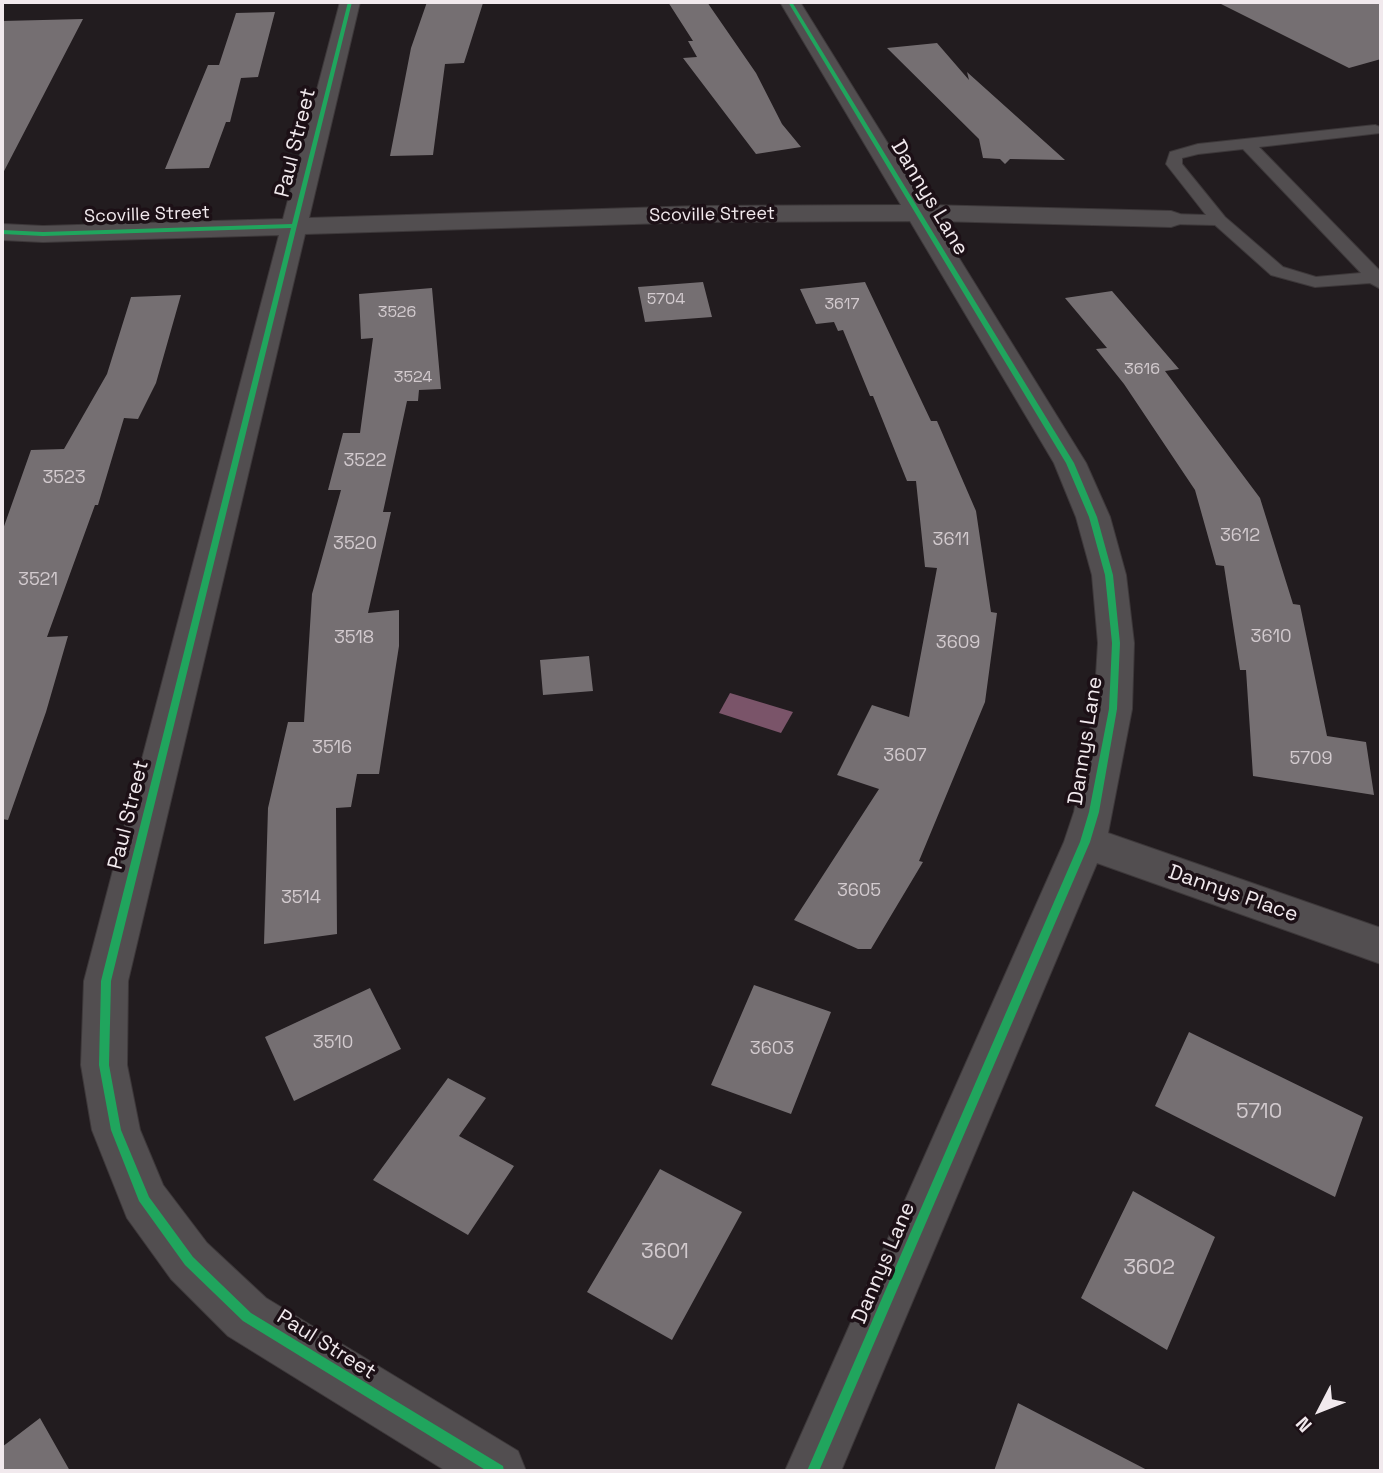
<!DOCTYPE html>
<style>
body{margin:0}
#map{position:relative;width:1383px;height:1473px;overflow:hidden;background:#221c1f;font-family:"Space Grotesk",sans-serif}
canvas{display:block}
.frame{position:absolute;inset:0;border:4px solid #f1e9ed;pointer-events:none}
.north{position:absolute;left:1285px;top:1375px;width:70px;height:70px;-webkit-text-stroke:5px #1c1016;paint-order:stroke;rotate:228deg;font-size:19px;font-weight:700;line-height:28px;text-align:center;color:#f1e9ed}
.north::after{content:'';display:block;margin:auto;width:24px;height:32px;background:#f1e9ed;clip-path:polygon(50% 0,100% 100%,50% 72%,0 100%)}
</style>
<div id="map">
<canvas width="1383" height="1473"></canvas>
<div class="frame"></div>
<div class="north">N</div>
</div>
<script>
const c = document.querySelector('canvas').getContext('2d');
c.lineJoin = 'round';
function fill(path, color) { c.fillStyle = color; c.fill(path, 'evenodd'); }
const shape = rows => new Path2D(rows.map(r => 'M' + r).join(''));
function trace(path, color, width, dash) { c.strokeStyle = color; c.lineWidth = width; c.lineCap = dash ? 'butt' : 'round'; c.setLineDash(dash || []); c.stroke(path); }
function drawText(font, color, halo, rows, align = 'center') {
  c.font = font + ' "Space Grotesk",sans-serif'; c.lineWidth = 7; c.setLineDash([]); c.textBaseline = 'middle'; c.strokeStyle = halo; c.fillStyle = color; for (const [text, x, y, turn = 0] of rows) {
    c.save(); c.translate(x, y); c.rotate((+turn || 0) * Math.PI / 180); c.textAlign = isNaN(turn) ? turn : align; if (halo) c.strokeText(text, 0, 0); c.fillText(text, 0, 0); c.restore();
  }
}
fill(shape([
 [730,693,793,712,781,733,719,713]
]), '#7a5469');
fill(shape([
 [427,2,483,3,464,63,445,64,433,155,390,156,411,48],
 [668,2,707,2,756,73,782,124,801,147,756,154,683,58,697,57,688,41,693,41],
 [1217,2,1381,2,1381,59,1349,68],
 [275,12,258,77,241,78,230,122,226,122,209,168,165,169,208,65,219,65,236,13],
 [83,19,2,175,2,21],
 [937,43,969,80,967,72,1065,160,1010,159,1005,164,1000,159,983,158,979,139,887,48],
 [703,282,712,317,645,322,638,287],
 [865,282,931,421,937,421,976,511,991,612,997,613,985,702,919,861,923,862,871,949,858,949,794,920,879,789,837,775,872,705,909,717,937,568,925,567,916,481,907,481,873,396,870,396,843,330,838,331,834,322,816,324,800,289],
 [432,288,441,389,419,390,418,401,407,401,383,512,391,512,368,613,399,610,399,646,379,774,357,774,351,807,336,808,337,934,264,944,268,808,288,722,304,722,312,594,341,490,328,490,343,433,360,433,373,338,361,339,359,294],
 [1112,291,1179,369,1165,371,1260,498,1293,604,1300,605,1327,736,1366,742,1374,795,1253,776,1246,670,1240,670,1224,566,1216,565,1195,490,1124,384,1096,349,1107,348,1065,298],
 [181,295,156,383,138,419,124,418,98,505,95,505,47,637,68,636,46,712,8,820,2,819,2,532,31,450,64,449,107,374,131,297],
 [589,656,593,691,543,695,540,660],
 [754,985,831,1012,791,1114,711,1085],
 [370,988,401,1049,294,1101,265,1037],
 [1189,1032,1363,1117,1335,1197,1155,1106],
 [448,1078,486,1098,459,1136,514,1166,468,1235,373,1180],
 [660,1169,742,1212,672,1340,587,1292],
 [1133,1191,1215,1237,1167,1350,1081,1298],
 [1018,1403,1149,1471,994,1471],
 [40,1418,70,1471,2,1471,2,1447]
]), '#756f72');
const service = shape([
 [1375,125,1380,127,1380,133,1259,147,1381,272,1381,289,1370,283,1315,287,1271,275,1215,225,1171,224,1163,219,1171,214,1206,215,1166,164,1170,152,1198,144,1375,125],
 [1243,149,1361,273,1316,277,1283,267,1225,217,1182,164,1182,158,1198,154,1243,149]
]);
const minor = shape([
 [340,2,360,2,309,218,699,206,901,205,780,2,800,2,926,205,1171,211,1180,214,1184,219,1180,224,1171,227,936,221,1086,463,1110,517,1126,575,1134,643,1132,709,1108,833,1381,928,1381,964,1097,863,841,1471,785,1471,1064,842,1074,812,1094,709,1098,643,1092,575,1076,517,1054,463,910,221,699,222,305,234,128,981,127,1065,140,1130,163,1185,207,1243,266,1298,518,1451,526,1471,446,1471,228,1336,171,1279,127,1218,92,1130,81,1065,84,981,279,235,43,242,2,240,2,224,43,226,283,219,340,2]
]);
trace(service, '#3d383a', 2);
trace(minor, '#3d383a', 2);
fill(service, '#524e50');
fill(minor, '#524e50');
fill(shape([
 [348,2,352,2,111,981,109,1065,121,1130,149,1197,193,1257,251,1313,503,1466,504,1471,487,1471,243,1321,185,1265,139,1201,111,1130,99,1065,101,981,291,228,43,236,2,234,2,230,43,232,292,224,348,2],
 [788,2,792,2,1074,463,1097,517,1113,575,1120,643,1117,709,1099,812,1090,842,819,1471,807,1471,1080,842,1089,812,1109,709,1112,643,1105,575,1089,517,1066,463,788,2]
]), '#20a55d');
drawText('16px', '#d2cace', null, [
 ["5704",666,300],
 ["3617",842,305],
 ["3526",397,313],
 ["3616",1142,370],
 ["3524",413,378]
]);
drawText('18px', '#f1e9ed', '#1c1016', [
 ["Scoville Street",147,215,-2],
 ["Scoville Street",712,215,-1]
]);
drawText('18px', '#d2cace', null, [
 ["3522",365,461],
 ["3523",64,478],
 ["3612",1240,536],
 ["3611",951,540],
 ["3520",355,544],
 ["3521",38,580],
 ["3610",1271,637],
 ["3518",354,638],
 ["3609",958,643],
 ["3516",332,748],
 ["3607",905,756],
 ["5709",1311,759],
 ["3605",859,891],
 ["3514",301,898],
 ["3510",333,1043],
 ["3603",772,1049]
]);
drawText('21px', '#f1e9ed', '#1c1016', [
 ["Paul Street",296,143,-76],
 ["Dannys Lane",929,198,59],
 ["Dannys Lane",1086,741,-81],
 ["Paul Street",129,815,-76],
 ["Dannys Place",1233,894,19],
 ["Dannys Lane",884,1263,-67],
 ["Paul Street",326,1345,32]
]);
drawText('21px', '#d2cace', null, [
 ["5710",1259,1112],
 ["3601",665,1252],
 ["3602",1149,1268]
]);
</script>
